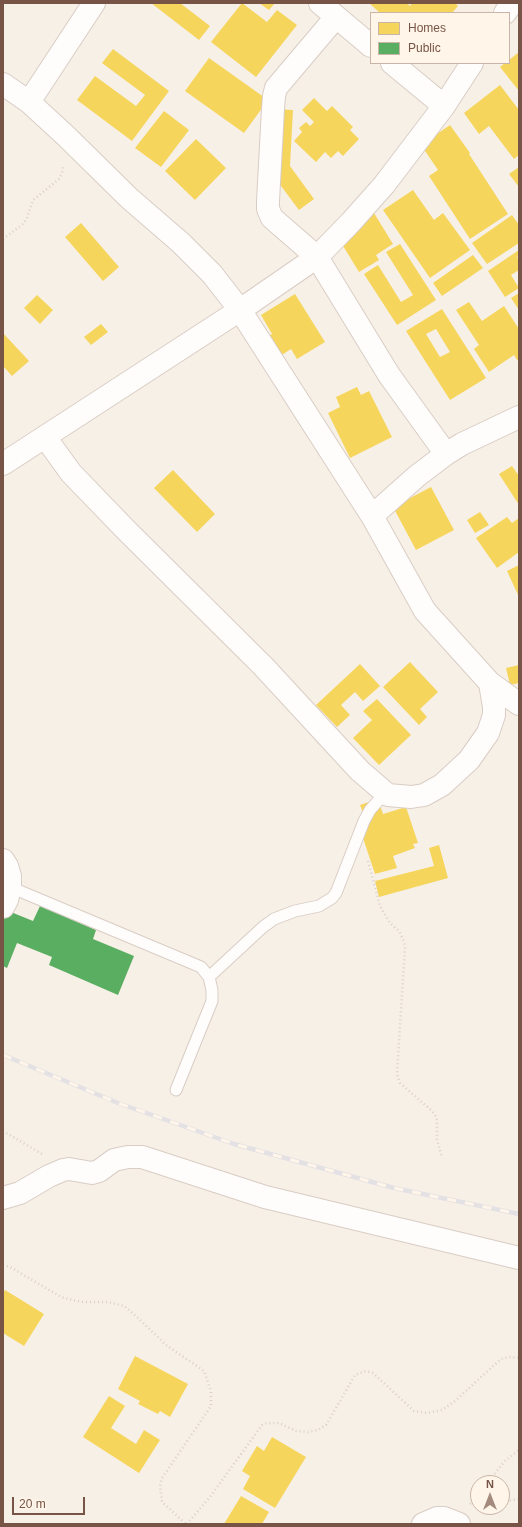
<!DOCTYPE html>
<style>
body{margin:0}
#map{position:relative;width:522px;height:1527px;overflow:hidden;background:#f7f0e7;font-family:Helvetica,sans-serif}
canvas{display:block}
.frame{position:absolute;inset:0;border:4px solid #775445;pointer-events:none}
.legend{position:absolute;left:370px;top:12px;width:140px;height:52px;box-sizing:border-box;background:#fff5e9;border:1px solid #c9b5a7;margin:0;padding:5px 7px;list-style:none;font-size:12px;color:#775445}
.legend li{display:flex;align-items:center;gap:8px;height:20px}
.legend b{width:20px;border:1px solid #c9b5a7}
.north{position:absolute;left:470px;top:1475px;width:40px;height:40px;box-sizing:border-box;background:#fff5e9;border:1px solid #c9b5a7;border-radius:50%;rotate:0deg;font-size:11px;font-weight:700;line-height:16px;text-align:center;color:#775445}
.north::after{content:'';display:block;margin:auto;width:14px;height:18px;background:#a48b7e;clip-path:polygon(50% 0,100% 100%,50% 72%,0 100%)}
.scale{position:absolute;left:12px;top:1497px;width:73px;height:18px;box-sizing:border-box;border:2px solid #775445;border-top:0;padding-left:5px;font-size:12px;line-height:14px;white-space:nowrap;color:#775445;-webkit-text-stroke:3px #fff5e9;paint-order:stroke}
</style>
<div id="map">
<canvas width="522" height="1527"></canvas>
<div class="frame"></div>
<ul class="legend">
<li><b style="height:11px;background:#f6d55c"></b>Homes</li>
<li><b style="height:11px;background:#5aae61"></b>Public</li>
</ul>
<div class="north">N</div>
<div class="scale">20 m</div>
</div>
<script>
const c = document.querySelector('canvas').getContext('2d');
c.lineJoin = 'round';
function fill(path, color) { c.fillStyle = color; c.fill(path, 'evenodd'); }
const shape = rows => new Path2D(rows.map(r => 'M' + r).join(''));
function trace(path, color, width, dash) { c.strokeStyle = color; c.lineWidth = width; c.lineCap = dash ? 'butt' : 'round'; c.setLineDash(dash || []); c.stroke(path); }
fill(shape([
 [151,3,180,3,210,26,199,40],
 [242,3,267,22,277,10,297,25,256,77,211,42],
 [259,3,275,3,269,10],
 [369,3,407,3,410,6,412,3,455,3,458,6,452,13,380,13],
 [113,49,169,91,132,141,77,100,95,76,136,106,145,95,102,63],
 [519,52,519,91,500,67,505,63,509,63,509,60],
 [209,58,268,100,244,133,185,91],
 [500,85,519,110,519,155,514,159,489,126,479,134,464,113],
 [314,98,327,111,332,106,353,127,350,130,359,139,343,156,338,151,331,158,325,152,316,162,294,141,302,132,299,128,306,122,310,126,314,122,302,110],
 [276,109,293,110,290,166,314,199,299,210,275,178],
 [164,111,189,130,161,167,135,148],
 [450,125,470,153,469,154,508,214,470,239,429,176,438,170,421,145],
 [196,139,226,168,195,200,165,171],
 [519,167,519,187,509,174],
 [413,190,434,220,443,213,470,250,430,278,383,210],
 [374,213,393,244,376,255,379,260,359,272,337,236],
 [512,215,519,225,519,243,487,264,472,243],
 [81,223,119,267,103,281,65,237],
 [400,244,436,300,397,325,364,274,378,265,401,302,413,295,386,252],
 [519,250,519,256,517,257,519,260,519,270,511,275,519,288,505,297,488,271],
 [473,255,483,268,442,296,433,283],
 [519,293,519,310,511,298],
 [295,294,325,342,297,359,291,349,277,358,265,338,272,334,261,315],
 [37,295,53,310,40,324,24,308],
 [469,302,482,321,504,306,519,329,519,359,517,360,514,355,489,372,474,349,479,345,456,310],
 [442,309,486,378,450,400,406,331],
 [436,329,450,352,440,357,426,334],
 [101,324,108,332,91,345,84,337],
 [3,333,29,361,12,376,3,366],
 [357,387,361,395,369,391,392,437,350,458,328,413,340,407,336,397],
 [512,466,519,476,519,505,499,474],
 [173,470,215,514,197,532,154,488],
 [431,487,454,530,416,550,393,507],
 [480,512,489,525,475,533,467,520],
 [507,517,512,523,519,518,519,552,497,568,476,538],
 [519,565,519,597,507,571],
 [410,662,438,692,420,709,427,717,419,725,383,687],
 [360,664,380,686,363,701,355,692,341,705,350,715,337,727,316,705],
 [519,665,519,683,510,685,506,668],
 [377,699,411,735,379,765,353,738,372,720,363,711],
 [378,799,383,814,406,807,418,843,413,844,415,848,393,856,397,868,375,874,357,820,365,818,360,805],
 [439,845,448,878,379,897,375,881,434,866,429,848],
 [5,1290,44,1314,24,1346,3,1333,3,1293],
 [135,1356,188,1384,170,1417,160,1411,158,1414,138,1404,140,1401,118,1389],
 [109,1396,125,1406,111,1428,136,1444,144,1430,160,1440,139,1473,83,1437],
 [272,1437,306,1457,275,1508,243,1489,250,1476,242,1471,257,1446,264,1451],
 [241,1496,269,1512,262,1524,224,1524]
]), '#f6d55c');
fill(shape([
 [40,906,96,930,93,939,134,956,118,995,49,965,52,957,17,943,7,968,3,966,3,918,6,910,33,921]
]), '#5aae61');
const service = shape([
 [10,887,201,967,209,977,212,990,212,1001,176,1090],
 [209,977,263,927,274,919,295,911,319,906,332,898,336,893,364,821,370,810,378,801,388,795]
]);
const minor = shape([
 [320,3,371,46],
 [505,13,512,3],
 [336,17,276,88,274,96,273,109,268,201,268,209,272,218,317,257,389,375,446,454],
 [392,63,444,106],
 [3,84,29,102,66,136,129,198,181,243,212,274,240,310,372,516,425,611,490,683,494,707,494,715,488,733,469,760,442,785,424,795,411,797,388,795,360,771,263,666,126,530,71,473,45,437],
 [29,102,94,3],
 [3,464,240,310,317,257,351,222,384,185,444,106,472,63],
 [372,516,417,476,446,454,462,444,519,417],
 [490,683,519,704],
 [3,860,7,866,10,876,10,887,7,900,3,907],
 [3,1198,20,1193,49,1176,63,1170,69,1169,92,1173,99,1171,114,1160,128,1157,142,1157,265,1197,519,1258],
 [423,1524,437,1518,444,1518,459,1524]
]);
trace(service, '#d9cdc5', 13);
trace(minor, '#d9cdc5', 24);
trace(shape([
 [3,239,23,224,27,218,33,200,59,179,62,174,63,165],
 [368,861,380,906,390,923,399,931,403,939,405,947,397,1074,400,1083,432,1111,435,1115,437,1120,437,1139,442,1158],
 [3,1131,42,1154],
 [3,1265,10,1267,61,1297,72,1300,83,1302,108,1302,124,1306,136,1316,166,1345,204,1371,211,1391,211,1406,162,1478,160,1486,162,1502,186,1524],
 [487,1483,505,1461,519,1450],
 [502,1502,519,1499],
 [470,1504,478,1494],
 [187,1524,210,1497,262,1425,267,1423,279,1423,296,1431,308,1432,318,1430,326,1425,355,1375,366,1371,373,1373,414,1411,427,1413,442,1410,455,1401,501,1359,509,1357,519,1358]
]), '#dad0cb', 2.5, [1, 3]);
trace(service, '#fefdfb', 11);
trace(minor, '#fefdfb', 22);
const rail = shape([
 [3,1055,118,1103,234,1144,394,1188,519,1214]
]);
trace(rail, '#e4e1e4', 4.5);
trace(rail, '#fff5e9', 3, [9]);
</script>
